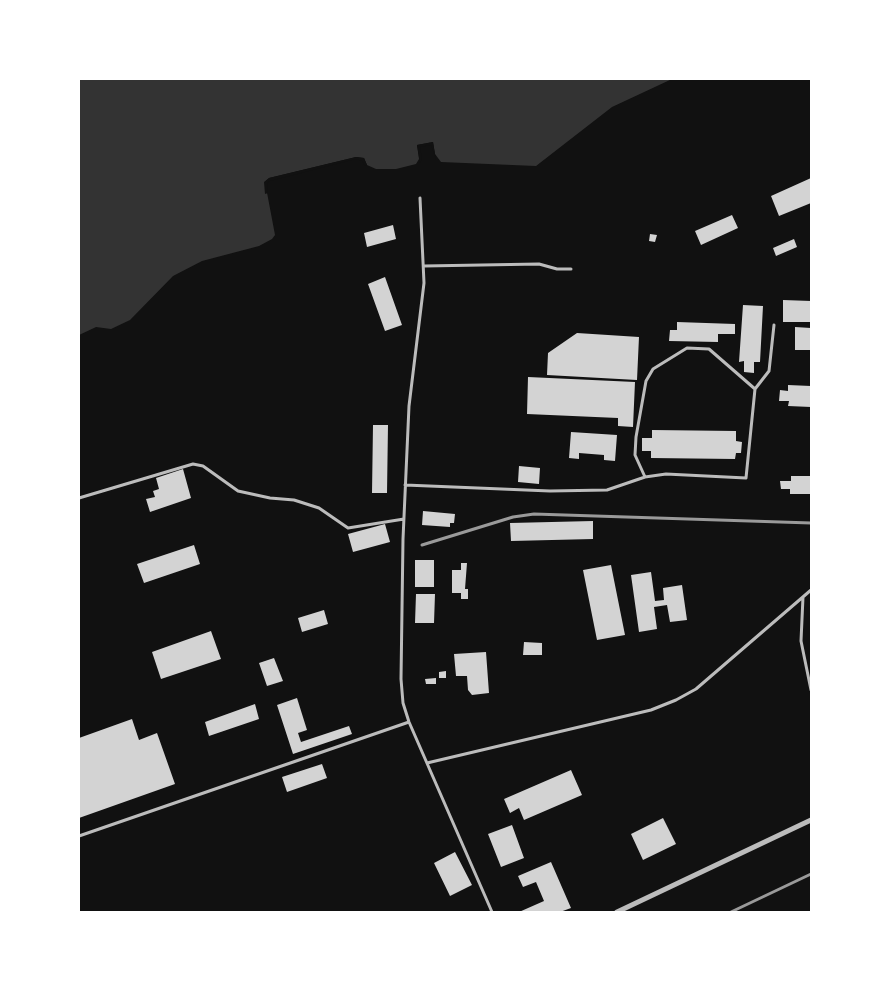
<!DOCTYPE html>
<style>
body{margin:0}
#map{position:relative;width:890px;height:991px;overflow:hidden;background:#111;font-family:"PT Sans",sans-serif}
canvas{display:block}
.frame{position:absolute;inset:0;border:80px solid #fff;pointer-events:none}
</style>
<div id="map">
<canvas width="890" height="991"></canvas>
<div class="frame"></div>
</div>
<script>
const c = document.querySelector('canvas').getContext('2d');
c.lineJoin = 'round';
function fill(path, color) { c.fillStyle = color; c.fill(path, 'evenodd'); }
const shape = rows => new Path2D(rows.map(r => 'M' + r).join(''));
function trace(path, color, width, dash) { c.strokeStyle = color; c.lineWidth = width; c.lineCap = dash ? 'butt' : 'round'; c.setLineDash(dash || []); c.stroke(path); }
fill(shape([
 [79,79,672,79,612,107,536,166,441,162,435,154,433,142,417,145,419,159,416,164,396,169,376,169,367,165,364,158,356,157,269,178,265,182,275,235,272,239,259,246,202,261,173,276,130,320,111,329,96,327,79,335]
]), '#333');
fill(shape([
 [433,142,436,160,431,145,420,147,422,159,420,163,417,145],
 [356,157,364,158,367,165,365,166,362,161,356,159,270,181,267,183,268,193,265,194,264,182,269,178]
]), '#111');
fill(shape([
 [811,178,811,203,779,216,771,196],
 [732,215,738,228,701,245,695,231],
 [393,225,396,239,367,247,364,233],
 [650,234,657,235,655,242,649,241],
 [794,239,797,247,776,256,773,248],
 [385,277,402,325,385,331,368,284],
 [783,300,811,301,811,322,783,322],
 [743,305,763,306,760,362,754,362,754,373,744,372,744,361,739,362],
 [677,322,735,324,735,334,718,334,718,342,669,341,670,330,677,330],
 [795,327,811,328,811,350,795,350],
 [577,333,639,337,637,380,547,375,548,353],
 [528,377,635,382,633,427,618,426,618,418,527,414],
 [788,385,811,386,811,407,788,406,789,401,779,401,780,390,788,391],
 [373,425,388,425,387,493,372,493],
 [652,430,736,431,736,441,742,442,741,453,736,453,735,459,651,458,651,451,642,451,642,438,652,438],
 [571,432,617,435,615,461,604,460,604,455,579,453,579,459,569,458],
 [519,466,540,468,539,484,518,482],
 [183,469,191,498,150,512,146,499,155,497,153,491,159,489,156,478],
 [791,476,811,476,811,494,790,494,790,489,781,489,780,481,791,481],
 [423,511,455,514,454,523,450,523,450,527,422,525],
 [593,521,593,539,511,541,510,523],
 [385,524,390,542,353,552,348,534],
 [194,545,200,564,144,583,137,564],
 [415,560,434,560,434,587,415,587],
 [461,563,467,563,465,589,468,589,468,599,461,599,461,593,452,593,452,570,461,570],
 [611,565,625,635,597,640,583,570],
 [651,572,655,601,664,600,663,588,682,585,687,620,670,622,667,605,654,607,657,629,639,632,631,575],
 [416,594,435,594,434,623,415,623],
 [324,610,328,624,302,632,298,618],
 [211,631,221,659,161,679,152,652],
 [524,642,542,643,542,655,523,655],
 [486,652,489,693,472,695,468,690,467,676,456,676,454,654],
 [274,658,283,681,267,686,259,663],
 [446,671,446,678,439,678,439,672],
 [436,678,436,684,426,684,425,679],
 [297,698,307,730,298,733,301,742,349,726,352,734,293,754,277,705],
 [255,704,259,719,209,736,205,722],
 [132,719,139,740,157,733,175,784,79,818,79,738],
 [322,764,327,778,287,792,282,777],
 [571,770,582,795,524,820,519,808,510,813,504,799],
 [663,818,676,844,643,860,631,834],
 [512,825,524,858,501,867,488,834],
 [455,852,472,885,450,896,434,863],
 [551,862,571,908,560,912,519,912,544,901,536,882,523,887,518,876]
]), '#d3d3d3');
trace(shape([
 [420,198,424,283,409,406,403,539,401,679,403,703,409,722,492,912],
 [424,266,539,264,557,269,571,269],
 [645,477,635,455,636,437,646,381,653,369,687,348,709,349,755,389],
 [405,485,550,491,607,490,645,477,666,474,746,478,755,389,769,371,774,325],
 [79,498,193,464,203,466,238,491,270,498,294,500,319,508,348,528,404,519],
 [803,597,801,641,811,690],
 [427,763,651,710,676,700,696,689,811,590],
 [79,836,409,722]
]), '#bcbcbc', 3);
trace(shape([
 [617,912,811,820]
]), '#bcbcbc', 5);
trace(shape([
 [422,545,513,517,534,514,811,523],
 [731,912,811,874]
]), '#9a9a9a', 3);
</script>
